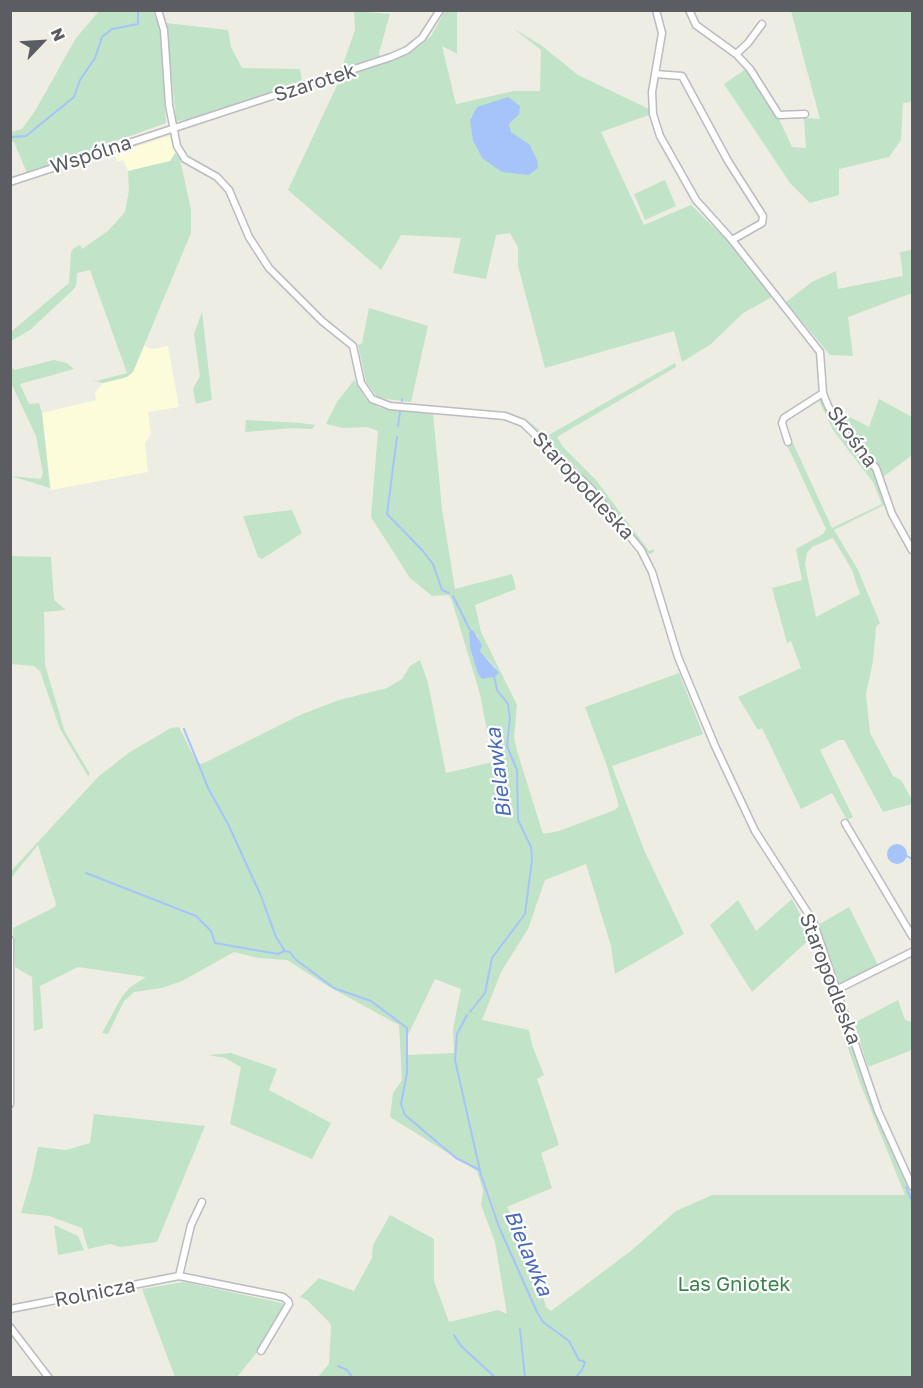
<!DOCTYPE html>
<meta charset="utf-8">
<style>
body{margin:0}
#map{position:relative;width:923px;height:1388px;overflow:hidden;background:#edede3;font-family:"Golos Text",sans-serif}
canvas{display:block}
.frame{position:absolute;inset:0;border:12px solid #5b5d63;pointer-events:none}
.north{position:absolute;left:12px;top:12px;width:60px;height:60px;-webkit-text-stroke:4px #fff;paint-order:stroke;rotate:65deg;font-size:16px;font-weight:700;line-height:24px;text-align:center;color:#5b5d63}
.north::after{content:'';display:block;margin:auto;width:21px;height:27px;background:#5b5d63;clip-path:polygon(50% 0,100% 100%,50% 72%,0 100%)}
</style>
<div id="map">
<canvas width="923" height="1388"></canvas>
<div class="frame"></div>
<div class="north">N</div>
</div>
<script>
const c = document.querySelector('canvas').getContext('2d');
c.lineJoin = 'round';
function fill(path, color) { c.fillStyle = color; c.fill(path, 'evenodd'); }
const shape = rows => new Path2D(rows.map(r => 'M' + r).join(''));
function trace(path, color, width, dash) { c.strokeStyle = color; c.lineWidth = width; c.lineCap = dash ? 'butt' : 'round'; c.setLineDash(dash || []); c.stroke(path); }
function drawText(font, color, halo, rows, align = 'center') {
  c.font = font + ' "Golos Text",sans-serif'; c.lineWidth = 4.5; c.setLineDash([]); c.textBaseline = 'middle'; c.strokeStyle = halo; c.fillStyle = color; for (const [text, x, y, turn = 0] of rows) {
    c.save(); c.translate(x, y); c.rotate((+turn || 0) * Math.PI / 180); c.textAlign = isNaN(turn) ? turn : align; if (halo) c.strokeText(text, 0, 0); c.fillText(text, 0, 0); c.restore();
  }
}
fill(shape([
 [169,136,175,153,171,161,128,171,123,160,117,162,114,154],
 [144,346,153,349,168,346,179,407,148,412,151,434,145,443,148,472,51,490,42,413,96,400,95,393,103,383,127,377,133,372]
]), '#fcfbda');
fill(shape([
 [100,10,153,11,161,32,166,123,27,173,14,142,11,141,11,132,22,129,35,111,76,38],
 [354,11,390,14,379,53,380,57,307,81,342,67,355,30],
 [445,11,457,11,457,54,442,46,456,104,514,91,540,91,541,50,513,28,542,46,578,75,649,109,649,115,601,132,644,225,691,205,740,253,772,297,743,313,711,344,682,362,674,331,545,368,518,266,518,247,510,233,496,235,486,279,453,273,461,238,401,235,381,270,288,190,340,79,416,49,431,36],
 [471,116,513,119,509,124,511,132,533,149,482,158,473,141],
 [791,11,912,11,912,102,903,103,901,140,889,157,839,169,839,195,810,203,790,183,724,84,746,69,778,117,792,147,806,148,804,118,820,119],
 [166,23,228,30,231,47,242,68,300,69,302,82,188,120,176,121],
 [175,153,180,159,191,210,191,233,133,372,127,377,103,383,90,380,97,381,127,373,90,270,77,273,76,286,73,290,30,330,11,341,11,332,69,283,71,252,74,248,80,245,82,249,108,231,125,212,129,190,128,171,170,161],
 [665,180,676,206,645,220,634,194],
 [912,250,912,293,848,317,853,356,830,355,786,302,812,282,836,271,838,289,903,276,900,252],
 [369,308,428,326,411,402,378,398,366,382,358,345,362,343],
 [202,312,212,400,196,404,193,389,200,376,194,334],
 [54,360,67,363,74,369,20,384,29,404,39,403,42,413,50,488,11,476,41,479,43,473,36,436,11,383,10,363,14,370],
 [675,363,676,367,557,437,563,447,596,480,649,551,654,549,654,552,649,554,578,469,521,415,547,436],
 [354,380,366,399,380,408,433,414,442,509,455,589,512,574,516,589,475,605,481,632,517,705,514,737,517,751,543,834,559,831,615,810,619,806,607,766,585,707,679,673,703,734,612,766,644,850,684,934,615,974,611,946,586,864,545,880,528,929,501,972,482,1020,529,1030,532,1045,544,1075,537,1079,559,1145,541,1153,552,1188,507,1207,527,1245,546,1307,551,1311,632,1250,676,1211,712,1195,905,1195,860,1083,837,1016,839,1006,877,1114,912,1192,912,1377,318,1377,329,1364,331,1327,330,1323,307,1300,300,1297,319,1278,354,1291,372,1258,373,1245,390,1215,434,1239,434,1281,449,1322,498,1310,507,1314,495,1242,481,1205,483,1190,477,1171,390,1117,393,1093,402,1080,399,1025,331,988,287,960,258,958,234,952,182,981,162,988,134,992,124,1001,108,1034,102,1033,121,998,129,988,146,977,78,967,40,986,43,1028,34,1031,32,977,15,967,13,928,55,907,56,904,38,845,11,878,11,871,99,776,130,752,171,728,179,727,194,757,200,764,206,762,300,715,339,700,387,688,402,679,410,666,420,660,428,683,446,773,493,762,480,694,452,601,449,595,432,596,410,578,371,517,378,431,367,427,344,428,326,424,337,402],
 [469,631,477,635,481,645,480,651,496,668,478,674,470,648],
 [435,979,461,989,453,1029,454,1053,407,1055,407,1037],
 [822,398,845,438,874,470,886,504,834,530,858,570,880,623,876,627,873,661,866,694,870,733,893,776,901,780,912,800,912,804,883,812,844,740,839,740,820,750,853,817,847,820,832,793,801,809,762,728,758,730,738,697,801,668,791,641,787,643,772,588,802,580,796,549,823,534,826,529,787,445,793,443,832,528,882,504,873,482,833,430,819,401,815,401],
 [833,538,852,570,860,594,816,617,805,565,807,553,812,547],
 [879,399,912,417,912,455,883,477,833,411,833,408,869,427],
 [246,420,300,423,315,425,312,429,293,428,245,432],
 [292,510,302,533,262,559,258,557,243,516],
 [11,556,51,557,54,600,66,610,44,612,45,665,65,732,90,774,88,776,60,729,40,671,34,666,11,664],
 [792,899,812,937,752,992,710,925,738,900,756,931],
 [849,907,879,967,840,986,818,925],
 [898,1000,905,1020,912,1022,912,1050,868,1067,854,1023],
 [231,1053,277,1069,269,1090,331,1123,312,1159,230,1124,241,1067,225,1058,208,1055],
 [94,1114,205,1126,157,1242,120,1247,110,1244,88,1249,82,1228,49,1216,21,1213,32,1176,38,1147,66,1150,90,1143],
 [54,1225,78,1236,84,1250,58,1255],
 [184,1282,282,1303,284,1307,258,1351,237,1377,175,1377,142,1289]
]), '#c1e3c8');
fill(shape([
 [508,97,520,106,519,114,509,124,511,132,530,145,537,160,538,168,529,175,502,172,482,158,473,141,470,120,477,107],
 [473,630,482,645,480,651,499,673,494,677,482,679,478,674,470,648,469,632],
 '887 854a10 10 0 1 1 20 0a10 10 0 1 1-20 0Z'
]), '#a6c4fa');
trace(shape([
 [10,137,26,136,74,97,80,80,95,58,102,37,112,29,138,24,138,10],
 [402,401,402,399],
 [398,426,400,412],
 [397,437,387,514,422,550,433,564,442,590,449,593],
 [453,596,472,634],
 [184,729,209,790,228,824,261,896,276,937,285,951,290,952,295,959,334,988,371,1001,407,1028,407,1073,401,1104,405,1115,456,1158,480,1170],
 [907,856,912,859],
 [86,873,196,916,211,931,215,943,278,954,284,951],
 [470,1012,485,993,492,958,525,914,532,860,531,847,518,820,517,770,507,746,510,718,508,704,497,690,494,676],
 [467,1015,457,1034,455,1060,481,1175,499,1227,537,1312,543,1322,569,1341,579,1360,585,1362,582,1370,575,1378],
 [906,1187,912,1201],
 [520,1329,525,1378],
 [454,1335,461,1346,496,1378],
 [338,1366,347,1370,353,1378]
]), '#a6c4fa', 2);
const minor = shape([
 [158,10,164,30,169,105,177,146,185,159,217,177,229,190,249,237,269,268,322,321,353,346,361,383,372,399,390,406,505,416,523,423,591,489,641,550,652,572,678,657,715,746,755,831,813,921,878,1111,912,1186],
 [656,10,662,33,652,92,653,114,660,136,696,200,732,240,820,352,823,393,828,406,846,435,876,468,892,514,912,550],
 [689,10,696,25,736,54,750,69,779,115,805,114],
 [736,54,748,43,762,24],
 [655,74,682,76,728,161,763,216,762,223,732,240],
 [10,182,391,57,407,50,422,38,440,10],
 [788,442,782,423,784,418,823,393],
 [845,823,912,936],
 [10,940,10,1104],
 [838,989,912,952],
 [179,1276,283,1297,288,1301,289,1304,261,1351],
 [10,1309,179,1276,191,1225,202,1202],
 [10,1327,49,1378]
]);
trace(minor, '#bbbbc1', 9);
trace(minor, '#fff', 6);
drawText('20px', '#5b5d63', '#fff', [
 ["Szarotek",315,83,-18],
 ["Wspólna",91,155,-18],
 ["Skośna",852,437,54],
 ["Staropodleska",583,486,47],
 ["Staropodleska",830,979,69],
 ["Rolnicza",95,1293,-11]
]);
drawText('20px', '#3a834d', '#fff', [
 ["Las Gniotek",734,1285]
]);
drawText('italic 21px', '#4a6abc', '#fff', [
 ["Bielawka",499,773,-97],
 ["Bielawka",528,1253,67]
]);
</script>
